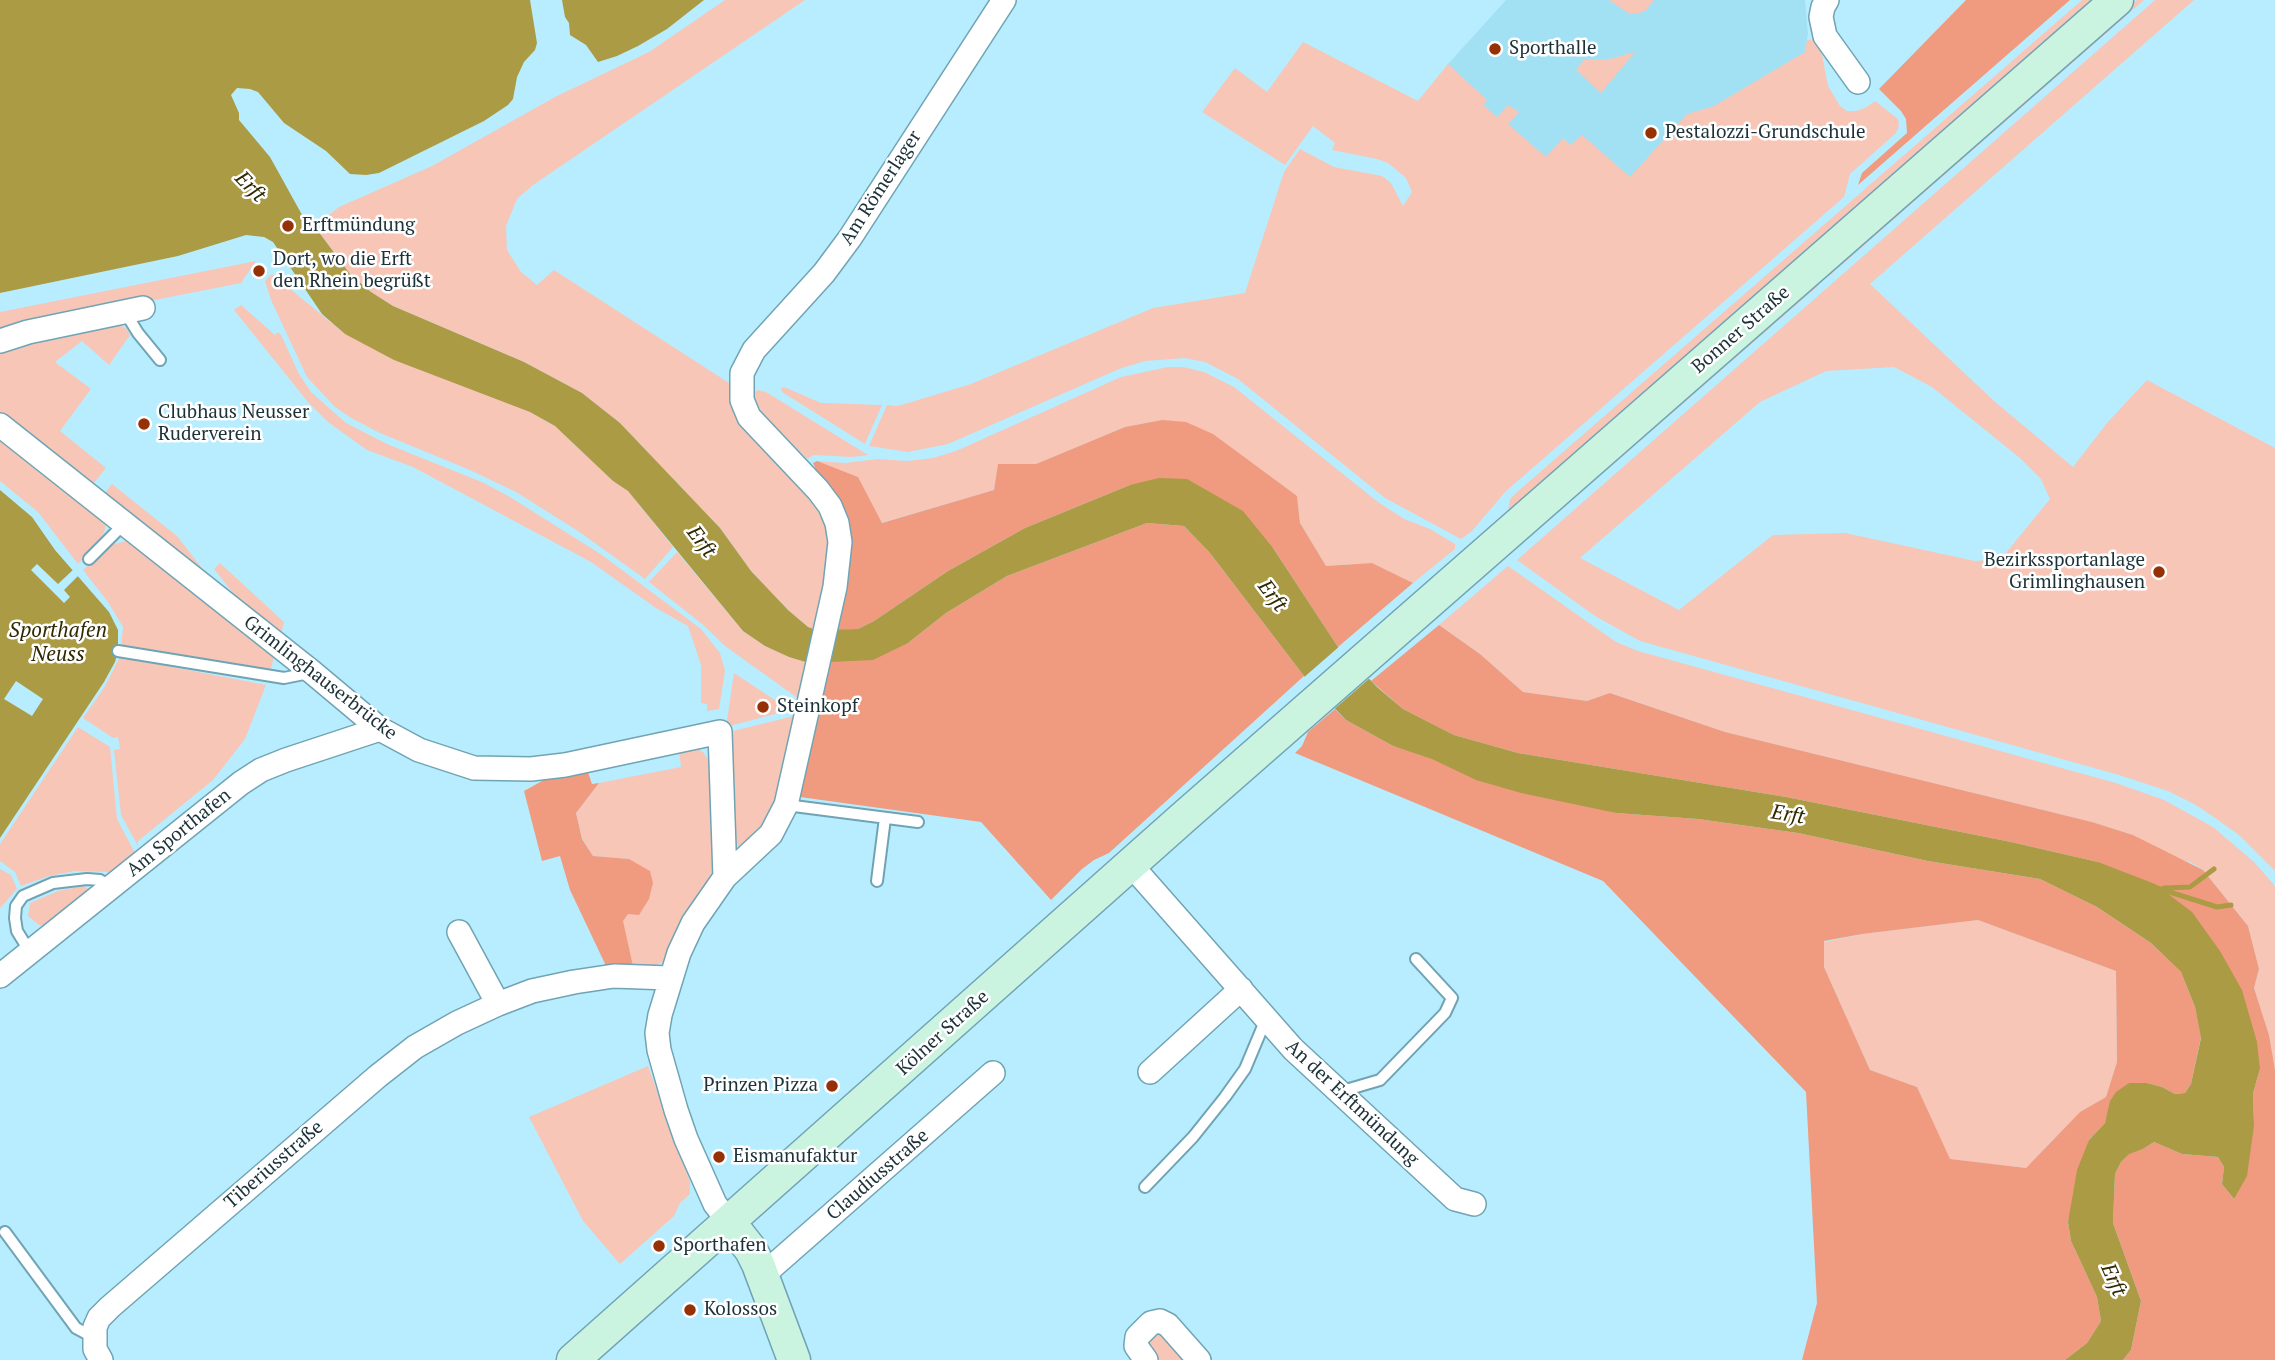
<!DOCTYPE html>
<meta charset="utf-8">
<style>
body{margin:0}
canvas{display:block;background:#b7edfe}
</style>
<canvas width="2275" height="1360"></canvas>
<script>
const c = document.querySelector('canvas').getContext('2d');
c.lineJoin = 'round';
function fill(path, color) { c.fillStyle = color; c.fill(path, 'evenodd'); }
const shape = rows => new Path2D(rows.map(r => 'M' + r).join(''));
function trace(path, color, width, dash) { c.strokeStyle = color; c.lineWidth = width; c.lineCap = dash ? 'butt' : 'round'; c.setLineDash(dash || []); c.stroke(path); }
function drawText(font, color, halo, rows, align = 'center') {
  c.font = font + ' "PT Serif",serif'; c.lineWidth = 5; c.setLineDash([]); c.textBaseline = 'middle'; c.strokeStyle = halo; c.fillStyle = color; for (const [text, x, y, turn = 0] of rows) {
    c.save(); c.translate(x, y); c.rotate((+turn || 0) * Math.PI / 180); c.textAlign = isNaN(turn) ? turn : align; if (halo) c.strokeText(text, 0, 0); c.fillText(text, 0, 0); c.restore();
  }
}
fill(shape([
 [1506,0,1805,0,1808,34,1805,52,1702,274,1419,101,1448,64]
]), '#a2e1f4');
fill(shape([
 [725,0,805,0,533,185,517,199,506,226,507,250,521,272,537,285,554,270,729,383,731,406,739,421,765,450,812,494,824,514,831,537,831,560,816,630,808,627,788,610,751,571,720,528,620,423,582,393,524,362,393,306,371,292,350,274,318,231,330,231,329,215,339,207,432,166,555,97,649,52],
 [1609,0,1654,0,1645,11,1636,14,1628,13],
 [2082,0,2102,0,1511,514,1508,512,1510,499,1516,493],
 [2137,0,2144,0,1829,276,1826,272],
 [2155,0,2194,0,1870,284,1994,401,2073,467,2107,423,2147,380,2275,448,2275,871,2239,835,2218,820,2196,805,2168,791,2119,775,1640,641,1595,616,1517,560],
 [1894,367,1932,387,2020,458,2041,479,2050,499,2001,559,1975,561,1845,533,1773,535,1679,610,1580,558,1760,402,1826,371],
 [1819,39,1828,86,1840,106,1847,111,1856,111,1865,108,1875,101,1898,119,1899,126,1896,133,1850,174,1844,197,1505,492,1472,531,1461,539,1385,498,1238,379,1205,362,1185,358,1145,361,1119,369,948,444,908,452,869,446,887,405,898,406,971,384,1153,308,1245,293,1284,172,1300,149,1334,167,1382,176,1391,183,1403,206,1412,192,1406,178,1399,172,1388,163,1377,159,1332,150,1335,143,1313,126,1285,165,1202,112,1235,68,1267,92,1303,42,1418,101,1448,64,1487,100,1483,105,1497,117,1508,105,1519,112,1508,124,1546,157,1563,138,1571,145,1582,135,1630,177,1687,114,1714,106,1805,52,1807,40],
 [1635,52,1601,93,1576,70,1584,60,1610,59],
 [256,261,241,283,48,321,0,334,0,312],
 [272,274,345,334,530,412,555,426,613,481,628,491,673,547,645,579,578,531,516,492,470,470,380,433,353,419,335,407,307,377,271,300,265,281],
 [1815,281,1819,285,1540,528,1537,525],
 [241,305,275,335,278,332,281,335,299,374,311,392,346,423,387,444,484,483,510,497,602,555,701,629,720,653,725,671,719,709,707,711,707,704,701,703,701,665,688,626,656,608,591,562,413,467,367,450,328,422,308,402,234,310],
 [115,323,126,328,130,335,109,365,82,341,55,362,91,389,60,431,106,468,89,489,0,419,0,347],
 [1168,367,1183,367,1204,372,1234,387,1378,502,1404,519,1430,529,1455,544,1455,549,1413,583,1372,563,1326,566,1300,523,1297,496,1162,420,1125,427,1036,464,998,464,994,490,881,523,858,478,817,461,845,463,878,459,907,461,933,458,956,451,1121,377],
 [784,387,821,403,882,405,865,444,782,392,781,388],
 [758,390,766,392,868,455,852,457,814,455,807,459,765,417,755,401,754,392],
 [0,431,106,519,105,530,101,538,78,564,38,512,0,481],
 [112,484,177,536,215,585,101,498],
 [131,535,275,653,270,672,121,647,123,627,108,602,83,570,109,545,123,542],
 [677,552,743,631,765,646,789,657,809,663,799,699,725,646,702,624,649,582],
 [220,563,284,622,280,638,241,603,214,569],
 [1508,566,1616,642,1638,651,2116,783,2164,800,2213,827,2254,862,2275,886,2275,1070,2269,1035,2254,988,2259,969,2248,926,2203,870,2192,863,2176,858,2133,835,2092,822,1725,732,1611,693,1587,701,1523,692,1480,654,1439,625],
 [120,657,266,685,245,739,213,780,138,841,138,846,121,815,114,750,120,749,118,737,113,738,83,718,104,688],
 [734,673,790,710,726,727],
 [794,716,784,762,787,769,769,821,747,847,733,845,725,733],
 [78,727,110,747,117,819,135,853,111,872,75,871,49,876,21,886,15,872,0,861,0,844],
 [693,747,703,752,713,767,715,867,713,875,686,916,664,961,657,965,633,966,622,921,628,914,629,859,593,856,582,838,576,813,599,783,681,767,679,750],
 [0,869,11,875,17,889,0,908],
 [83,886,91,890,51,926,39,925,28,916,30,903,58,891],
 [1978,920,2116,971,2117,1062,2106,1097,2080,1112,2026,1168,1949,1159,1917,1087,1870,1070,1824,967,1824,942,1862,934],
 [648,1066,690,1182,690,1194,680,1203,674,1216,620,1264,583,1221,529,1117],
 [1160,1327,1186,1360,1159,1360,1147,1346,1148,1335]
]), '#f7c6b7');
fill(shape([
 [1966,0,2070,0,1858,185,1862,173,1907,133,1906,119,1901,111,1879,89],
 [1162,420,1186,422,1213,434,1297,496,1300,523,1326,566,1372,563,1413,583,1338,647,1273,548,1130,485,1025,528,948,571,874,621,858,629,835,630,830,487,816,470,813,463,817,461,858,477,882,523,994,490,998,464,1036,464,1125,427],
 [1147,523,1184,526,1210,553,1304,676,1109,853,1094,860,1082,869,1051,900,981,822,800,797,827,663,908,643,946,613,1007,576],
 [1439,625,1480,654,1523,692,1587,701,1610,693,1725,732,2092,822,2133,835,2203,870,2248,926,2259,969,2254,988,2269,1035,2275,1070,2275,1360,2123,1360,2131,1350,2141,1301,2113,1223,2115,1174,2121,1162,2129,1153,2143,1149,2154,1142,2182,1154,2218,1157,2224,1167,2222,1184,2234,1199,2254,1126,2253,1093,2260,1069,2098,862,2011,842,1786,797,1518,753,1454,735,1403,709,1371,681],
 [1335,709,1346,720,1393,746,1616,813,1698,819,1798,833,1928,861,2040,879,2097,907,2151,943,2181,972,2195,1007,2201,1037,2191,1084,2185,1093,2175,1094,2162,1087,2147,1083,2129,1083,2108,1113,2105,1123,2089,1140,2068,1222,2071,1241,2097,1297,2101,1321,2087,1343,2065,1360,1802,1360,1817,1303,1806,1092,1603,881,1295,753,1302,746,1308,732],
 [1978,920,2116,971,2117,1062,2106,1097,2080,1112,2026,1168,1950,1159,1917,1087,1870,1070,1824,967,1824,941,1862,934],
 [587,769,592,784,599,783,576,813,582,839,593,856,629,859,650,871,653,883,649,899,639,915,628,914,623,921,633,966,607,968,570,890,560,856,542,861,524,791,551,776]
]), '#f09b80');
fill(shape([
 [0,0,530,0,537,43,535,50,524,62,517,77,513,99,508,105,484,121,379,173,366,175,350,174,326,151,284,123,258,92,250,89,237,88,231,95,239,113,239,120,270,157,306,222,318,231,350,274,371,292,393,306,524,362,582,393,620,423,720,528,751,571,788,610,808,627,816,630,858,629,874,621,948,571,1025,528,1130,485,1159,478,1187,479,1243,511,1273,548,1338,647,1377,687,1403,709,1454,735,1518,753,1786,797,2011,842,2098,862,2155,884,2192,912,2220,951,2242,990,2257,1042,2260,1069,2253,1093,2254,1126,2247,1176,2234,1199,2222,1184,2224,1167,2218,1157,2182,1154,2154,1142,2143,1149,2129,1154,2121,1162,2115,1174,2113,1223,2141,1301,2131,1350,2123,1360,2065,1360,2087,1343,2101,1321,2097,1297,2071,1241,2068,1222,2077,1170,2089,1140,2105,1123,2110,1101,2116,1092,2129,1083,2147,1083,2162,1087,2175,1094,2185,1093,2191,1084,2201,1038,2195,1007,2181,972,2151,943,2097,907,2040,879,1928,861,1798,833,1698,819,1616,813,1521,793,1476,780,1432,759,1393,746,1346,720,1304,676,1210,553,1184,526,1147,523,1007,576,946,613,908,643,873,660,809,663,789,657,765,646,743,631,628,491,613,481,555,426,530,412,394,360,345,334,322,314,273,242,264,237,246,235,178,256,0,293],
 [562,0,704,0,667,29,638,46,617,56,598,62,586,45,570,35,569,23,565,17],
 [0,490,32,517,55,550,109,612,118,630,118,651,115,662,104,682,0,838]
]), '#ab9b44');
fill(shape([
 [37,564,58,584,75,568,80,574,64,590,70,597,64,603,31,570],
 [1341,645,1371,677,1332,711,1302,679],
 [16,681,43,699,32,716,4,699]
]), '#b7edfe');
trace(shape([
 [2157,888,2217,907,2231,905],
 [2164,888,2190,887,2214,869]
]), '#ab9b44', 5);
const service = shape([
 [125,312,138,333,160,360],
 [89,559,123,525],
 [118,651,284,678,309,673],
 [786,805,918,822],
 [877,881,885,818],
 [30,952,17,931,15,918,16,906,23,896,53,883,87,879,100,880,112,887],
 [1339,1092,1380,1080,1445,1013,1452,998,1416,959],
 [1145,1187,1193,1137,1225,1097,1245,1069,1266,1019],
 [5,1232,76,1328,93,1337]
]);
const minor = shape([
 [1827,0,1823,7,1821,17,1825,36,1858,82],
 [0,341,28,332,143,308],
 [0,425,312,672,380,729,419,750,474,768,531,769,565,765,720,732,725,877],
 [1131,865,1293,1049,1455,1199,1474,1204],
 [459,932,498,1004],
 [0,976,241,783,261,770,286,760,380,729],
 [1150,1072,1241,989],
 [729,1222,715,1204,686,1139,676,1110,659,1050,657,1033,660,1015,679,953,693,923,725,877,771,834,786,805,835,587,840,542,837,523,830,506,818,490,749,417,742,400,742,373,754,350,824,273,850,238,1004,0],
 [763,1275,993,1073],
 [101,1360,95,1349,95,1327,99,1318,110,1307,378,1076,415,1047,457,1023,498,1004,532,991,574,982,614,976,669,978],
 [1146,1360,1136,1346,1137,1337,1151,1323,1160,1321,1168,1325,1199,1360]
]);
const secondary = shape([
 [729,1222,751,1250,758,1264,794,1360],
 [573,1360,1185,816,2117,0]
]);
trace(service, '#70a4b4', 14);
trace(minor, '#70a4b4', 26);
trace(secondary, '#70a4b4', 35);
trace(service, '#fff', 10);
trace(minor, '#fff', 23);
trace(secondary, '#caf3e0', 32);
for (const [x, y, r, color] of [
 [1495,49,7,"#963105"],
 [1651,133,7,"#963105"],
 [288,226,7,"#963105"],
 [259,271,7,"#963105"],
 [144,424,7,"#963105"],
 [2159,572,7,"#963105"],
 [763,707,7,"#963105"],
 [832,1086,7,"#963105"],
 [719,1157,7,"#963105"],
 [659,1246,7,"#963105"],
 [690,1310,7,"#963105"]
]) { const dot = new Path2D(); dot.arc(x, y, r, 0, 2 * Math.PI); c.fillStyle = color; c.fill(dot); trace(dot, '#fff', 2.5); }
drawText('19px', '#1c3238', '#fff', [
 ["Sporthalle",1509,49],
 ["Pestalozzi-Grundschule",1665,133],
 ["Erftmündung",302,226],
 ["Dort, wo die Erft",273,260],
 ["den Rhein begrüßt",273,282],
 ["Clubhaus Neusser",158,413],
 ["Ruderverein",158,435],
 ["Bezirkssportanlage",2145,561,"right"],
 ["Grimlinghausen",2145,583,"right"],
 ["Steinkopf",777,707],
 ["Prinzen Pizza",818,1086,"right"],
 ["Eismanufaktur",733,1157],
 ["Sporthafen",673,1246],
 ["Kolossos",704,1310]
], 'left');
drawText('19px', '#1c3238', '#fff', [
 ["Am Römerlager",881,188,-57],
 ["Bonner Straße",1741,330,-41],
 ["Grimlinghauserbrücke",320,678,38],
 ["Am Sporthafen",179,833,-39],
 ["Kölner Straße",943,1033,-42],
 ["An der Erftmündung",1352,1103,43],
 ["Tiberiusstraße",274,1165,-41],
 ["Claudiusstraße",878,1175,-41]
]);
drawText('italic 21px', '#302902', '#fff', [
 ["Erft",250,187,46],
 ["Erft",701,542,53],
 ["Erft",1272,596,53],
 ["Sporthafen",58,631],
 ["Neuss",58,655],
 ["Erft",1788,815,9],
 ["Erft",2113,1280,66]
]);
</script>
